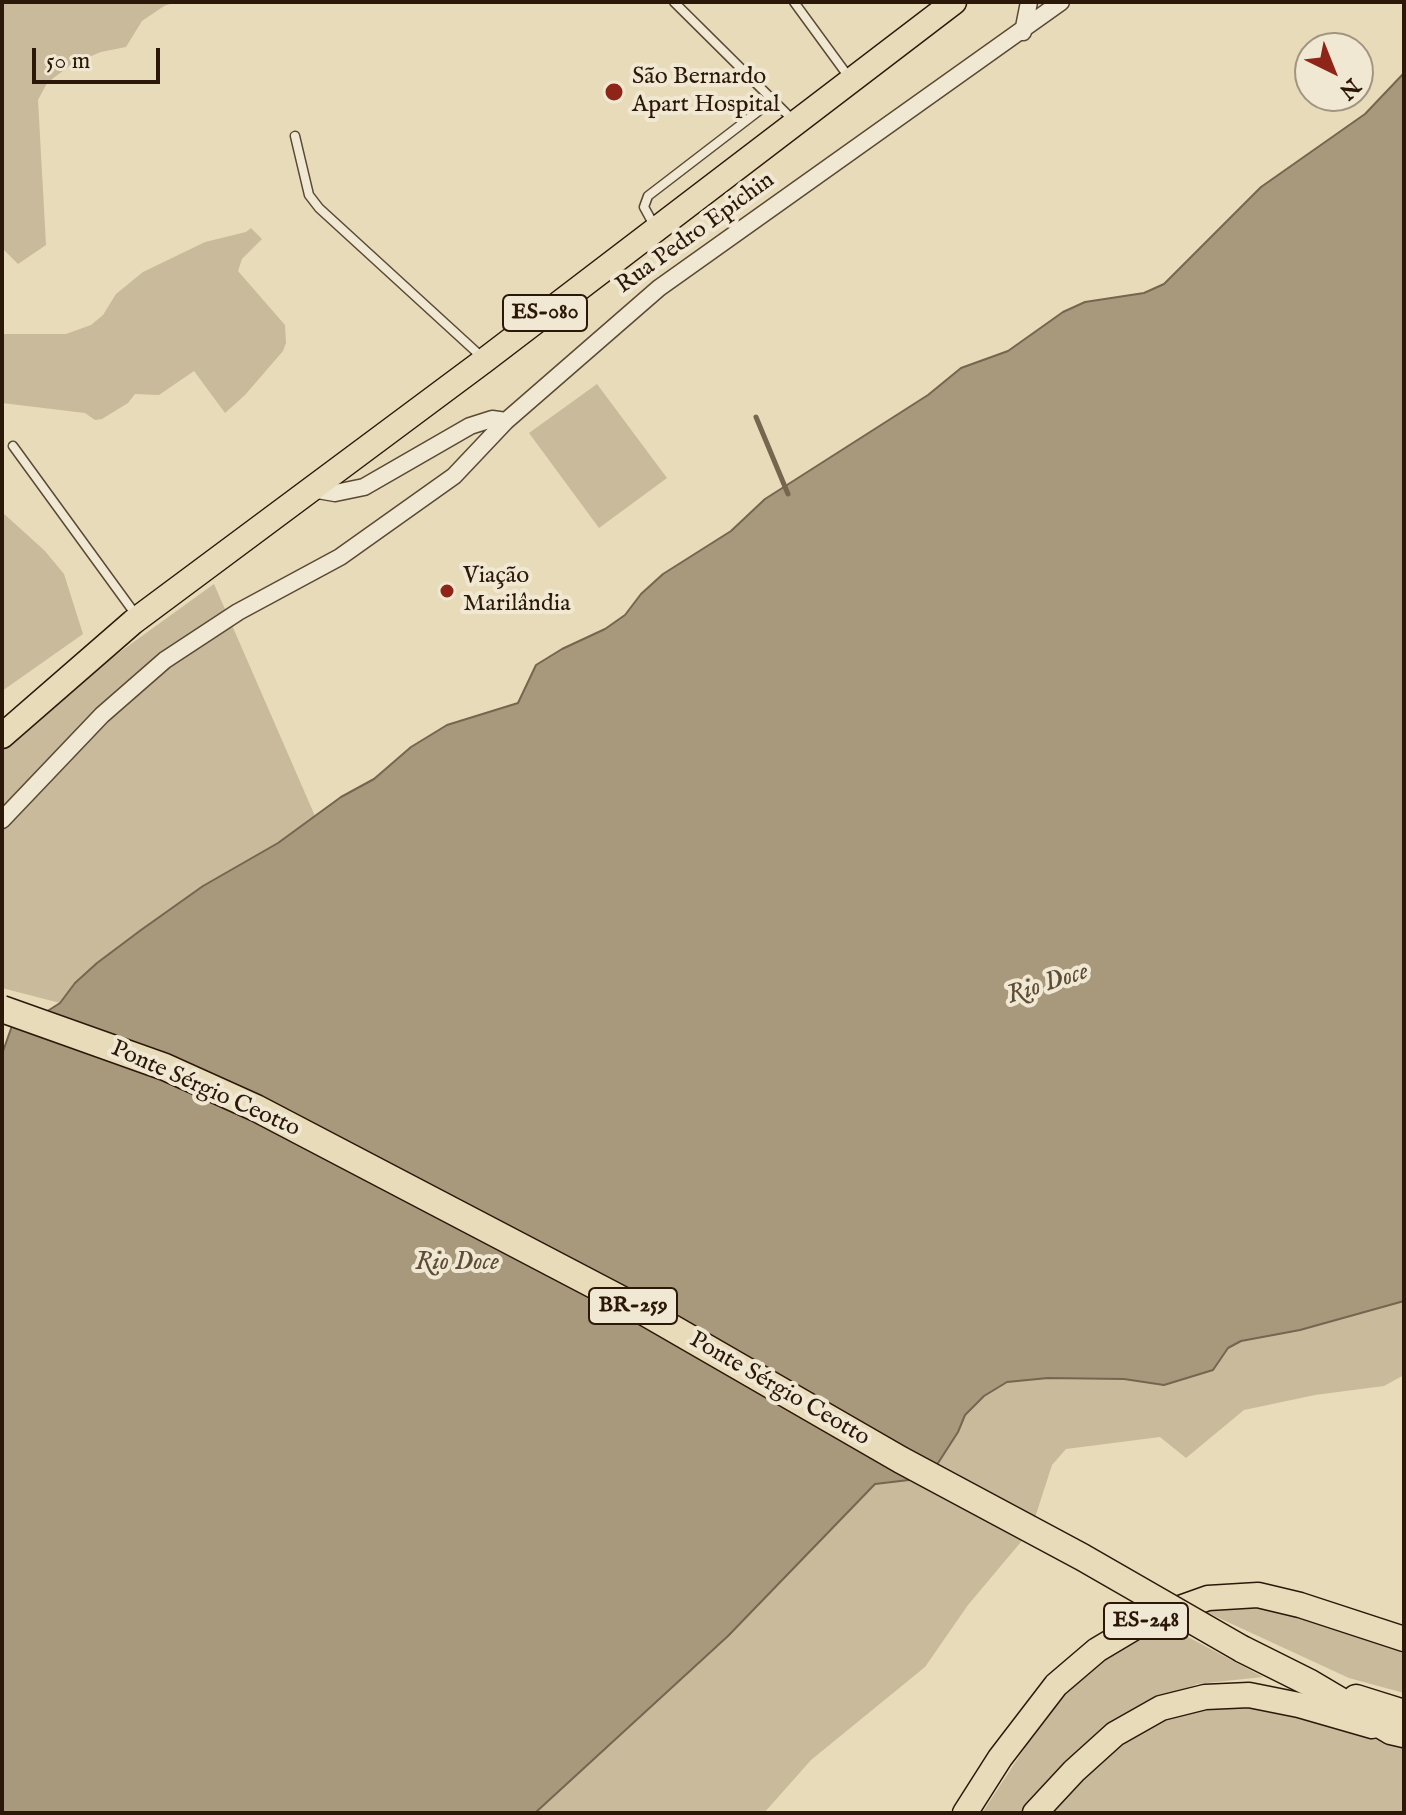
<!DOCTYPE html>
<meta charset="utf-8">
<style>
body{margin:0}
#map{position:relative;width:1406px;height:1815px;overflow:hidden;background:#e8dbb9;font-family:"IM FELL English",serif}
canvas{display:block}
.frame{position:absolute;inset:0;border:4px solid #2b1809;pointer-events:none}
.north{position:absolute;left:1294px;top:32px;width:80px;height:80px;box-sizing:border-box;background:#f0e8d2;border:2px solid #a19582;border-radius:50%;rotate:137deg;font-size:22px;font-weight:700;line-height:32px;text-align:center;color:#2b1809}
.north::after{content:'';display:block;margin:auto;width:28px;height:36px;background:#8f2418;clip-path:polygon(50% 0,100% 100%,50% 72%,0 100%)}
.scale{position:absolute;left:32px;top:48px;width:128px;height:36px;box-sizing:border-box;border:4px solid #2b1809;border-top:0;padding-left:10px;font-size:24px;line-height:28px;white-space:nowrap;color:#2b1809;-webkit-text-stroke:6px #f0e8d2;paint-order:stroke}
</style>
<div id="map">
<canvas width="1406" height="1815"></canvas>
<div class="frame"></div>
<div class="north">N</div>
<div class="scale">50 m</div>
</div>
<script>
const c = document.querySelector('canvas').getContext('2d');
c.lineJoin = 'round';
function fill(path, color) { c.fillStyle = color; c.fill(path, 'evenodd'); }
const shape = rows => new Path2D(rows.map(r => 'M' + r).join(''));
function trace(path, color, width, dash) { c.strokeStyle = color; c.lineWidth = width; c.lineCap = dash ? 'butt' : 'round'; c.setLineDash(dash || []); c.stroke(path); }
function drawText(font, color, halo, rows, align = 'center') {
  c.font = font + ' "IM FELL English",serif'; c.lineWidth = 8; c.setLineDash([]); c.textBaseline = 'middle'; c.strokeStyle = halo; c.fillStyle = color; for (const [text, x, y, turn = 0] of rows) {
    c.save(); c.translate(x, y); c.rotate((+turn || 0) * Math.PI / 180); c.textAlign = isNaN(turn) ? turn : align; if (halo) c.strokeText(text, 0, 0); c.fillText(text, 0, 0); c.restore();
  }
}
fill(shape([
 [2,2,176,2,164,6,142,21,126,47,101,52,72,64,47,83,38,100,46,245,18,264,2,248],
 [251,228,262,239,242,259,238,271,285,325,286,343,283,351,245,395,225,413,194,371,159,395,135,394,128,403,102,419,95,420,85,413,2,403,2,334,66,334,91,325,103,315,116,294,143,272,205,242,246,232],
 [597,384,667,478,599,528,529,433],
 [2,512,45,551,64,574,83,634,2,691],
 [214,584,315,816,278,843,203,886,141,930,97,963,75,983,60,1003,2,988,2,749,99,667],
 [1404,1301,1404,1375,1384,1386,1315,1395,1244,1410,1186,1458,1160,1437,1066,1449,1052,1465,1031,1530,968,1605,925,1667,811,1760,764,1813,535,1813,728,1636,875,1484,926,1478,931,1474,958,1432,965,1415,984,1396,1007,1382,1049,1378,1124,1379,1164,1385,1241,1341,1300,1330],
 [1276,1601,1404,1647,1404,1693,1349,1678,1206,1612,1238,1603],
 [1162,1623,1263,1677,1197,1684,1142,1706,1026,1813,982,1813,1045,1717,1103,1654],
 [1254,1703,1333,1720,1404,1747,1404,1813,1044,1813,1106,1747,1198,1704]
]), '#c8ba9b');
const water = shape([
 [1404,73,1404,1301,1300,1330,1241,1341,1228,1348,1213,1370,1164,1385,1124,1379,1048,1378,1007,1382,984,1396,965,1415,958,1432,931,1474,926,1478,875,1484,728,1636,535,1813,2,1813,2,1054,13,1023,32,1021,60,1003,75,983,97,963,141,930,203,886,278,843,341,797,374,779,411,747,447,725,518,703,536,665,562,649,605,629,625,615,641,594,663,574,731,531,765,499,928,395,961,368,1008,351,1063,312,1085,302,1144,293,1164,284,1261,187,1365,114,1404,73]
]);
fill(water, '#a8997d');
trace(water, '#76654f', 2);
trace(shape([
 [756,417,788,494]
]), '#76654f', 5);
const service = shape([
 [674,2,794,121],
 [794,2,851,80],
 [295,136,309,195,319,208,484,359],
 [655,227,644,207,648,196,773,100],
 [13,446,136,615]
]);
const minor = shape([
 [1023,32,1029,2],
 [312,489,335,493,364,487,470,426,492,419,506,421],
 [2,820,102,715,165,660,238,612,340,557,454,476,506,421,659,288,1061,2]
]);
const primary = shape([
 [2,736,133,622,485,360,954,2],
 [965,1813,1000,1758,1056,1685,1097,1650,1149,1619,1208,1598,1258,1595,1300,1605,1404,1639],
 [1035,1813,1074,1771,1115,1734,1161,1708,1205,1697,1249,1695,1299,1705,1372,1726]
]);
const trunk = shape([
 [1242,1649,1310,1683,1391,1731,1404,1734],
 [1356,1698,1404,1713]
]);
trace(service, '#5a4935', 11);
trace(minor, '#5a4935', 19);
trace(primary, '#2b1809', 27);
trace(trunk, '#2b1809', 29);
trace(service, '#f0e8d2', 8);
trace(minor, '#f0e8d2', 16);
trace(primary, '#e8dbb9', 24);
trace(trunk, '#e8dbb9', 26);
const trunkBridge = shape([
 [2,1009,165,1067,256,1108,634,1306,901,1460,1082,1557,1242,1649]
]);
trace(trunkBridge, '#2b1809', 29, []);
trace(trunkBridge, '#e8dbb9', 26);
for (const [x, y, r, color] of [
 [614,92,10,"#8f2418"],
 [447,591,8,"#8f2418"]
]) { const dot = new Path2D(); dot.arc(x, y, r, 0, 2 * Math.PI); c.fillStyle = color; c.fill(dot); trace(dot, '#f0e8d2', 3); }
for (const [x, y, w] of [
 [545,313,84],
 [633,1306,88],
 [1146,1621,84]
]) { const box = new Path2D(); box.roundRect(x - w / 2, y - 18, w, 36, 6); c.fillStyle = '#f0e8d2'; c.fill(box); trace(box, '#2b1809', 2); }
drawText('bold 22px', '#2b1809', null, [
 ["ES-080",545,313],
 ["BR-259",633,1306],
 ["ES-248",1146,1621]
]);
drawText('24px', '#2b1809', '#f0e8d2', [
 ["São Bernardo",632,78],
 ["Apart Hospital",632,106],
 ["Viação",463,577],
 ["Marilândia",463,605]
], 'left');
drawText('24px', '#2b1809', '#f0e8d2', [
 ["Rua Pedro Epichin",696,234,-36],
 ["Ponte Sérgio Ceotto",205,1090,24],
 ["Ponte Sérgio Ceotto",779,1390,30]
]);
drawText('italic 26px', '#5d4c37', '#f0e8d2', [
 ["Rio Doce",1048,985,-18],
 ["Rio Doce",457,1264]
]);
</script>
